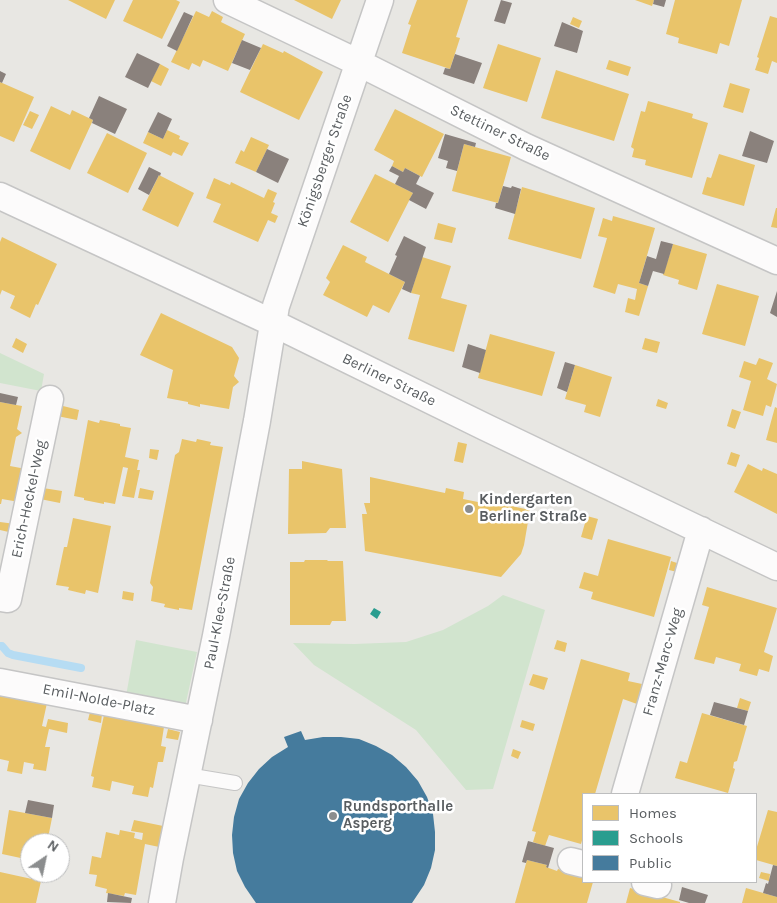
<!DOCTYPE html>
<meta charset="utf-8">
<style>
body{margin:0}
#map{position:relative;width:777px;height:903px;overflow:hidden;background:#e8e7e3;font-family:Karla,sans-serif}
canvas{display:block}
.legend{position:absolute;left:582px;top:793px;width:175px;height:90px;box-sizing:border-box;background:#fff;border:1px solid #bdbebf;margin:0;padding:6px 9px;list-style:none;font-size:15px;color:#595d60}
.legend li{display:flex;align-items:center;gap:10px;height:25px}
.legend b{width:25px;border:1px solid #bdbebf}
.north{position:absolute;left:20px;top:833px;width:50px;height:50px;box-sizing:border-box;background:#fff;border:1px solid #bdbebf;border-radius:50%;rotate:34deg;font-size:14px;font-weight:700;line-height:20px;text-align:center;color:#595d60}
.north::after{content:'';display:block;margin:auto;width:18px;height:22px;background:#8b8d8e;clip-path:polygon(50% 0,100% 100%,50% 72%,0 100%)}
</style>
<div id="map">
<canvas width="777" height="903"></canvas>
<ul class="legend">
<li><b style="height:14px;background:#e9c46a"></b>Homes</li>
<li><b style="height:14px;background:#2a9d8f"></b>Schools</li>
<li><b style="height:14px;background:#457b9d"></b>Public</li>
</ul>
<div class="north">N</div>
</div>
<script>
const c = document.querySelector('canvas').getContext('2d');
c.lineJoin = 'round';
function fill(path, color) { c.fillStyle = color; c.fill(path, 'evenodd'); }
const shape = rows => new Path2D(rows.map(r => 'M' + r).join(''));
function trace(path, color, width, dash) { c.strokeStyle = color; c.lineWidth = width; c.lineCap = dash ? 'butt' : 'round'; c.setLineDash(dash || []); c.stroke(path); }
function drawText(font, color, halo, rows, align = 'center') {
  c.font = font + ' Karla,sans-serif'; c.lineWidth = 5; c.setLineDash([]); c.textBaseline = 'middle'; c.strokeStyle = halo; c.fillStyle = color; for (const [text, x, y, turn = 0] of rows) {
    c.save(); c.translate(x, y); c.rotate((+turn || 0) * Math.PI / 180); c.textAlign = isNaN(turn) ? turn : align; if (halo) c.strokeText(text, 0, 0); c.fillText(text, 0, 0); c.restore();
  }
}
fill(shape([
 [0,353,44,374,41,391,0,383],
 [503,595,545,610,493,789,466,790,416,730,314,665,293,643,354,644,406,642,443,630,488,606],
 [136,640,197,652,185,707,126,696]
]), '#d1e4ce');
fill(shape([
 [68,0,115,0,106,19],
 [133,0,176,0,180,2,162,39,123,21],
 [294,0,341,0,332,19],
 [417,0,468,0,456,37,460,38,450,69,402,53,411,25,408,24],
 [635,0,654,0,652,6],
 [675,0,742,0,729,46,720,43,717,54,678,43,679,38,666,34],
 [196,11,209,17,212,11,223,17,221,22,245,34,228,71,203,60,200,67,192,63,189,70,171,62],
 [770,16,777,18,777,63,772,61,768,74,755,70,759,58,757,57],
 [573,17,582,21,579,28,570,24],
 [263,44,283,53,284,51,323,72,299,120,240,92],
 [498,44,541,58,527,102,483,88],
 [609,60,631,67,628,76,606,69],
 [160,64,169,69,161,86,151,81],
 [556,70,629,94,614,141,541,118],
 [0,82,34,97,14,142,0,136],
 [730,83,750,89,743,113,723,107],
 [648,101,693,114,692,118,708,123,692,178,645,165,646,160,632,157,634,149,631,147,641,111,645,112],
 [51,106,70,115,72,110,93,120,70,170,30,151],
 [395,109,444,134,422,177,405,168,403,172,392,166,394,161,374,150],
 [30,111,39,115,32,129,23,125],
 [167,130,180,136,179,139,189,143,182,156,173,152,171,156,143,143,148,132,163,139],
 [107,133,147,153,128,193,87,173],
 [251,137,269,145,256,172,235,163,241,150,244,152],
 [464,144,511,157,498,203,452,191],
 [719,154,755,165,744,206,702,194,707,177,711,178],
 [375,174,413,193,388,242,350,222],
 [159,175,194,193,178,227,142,210],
 [214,178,230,185,231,182,264,198,268,189,277,193,273,202,275,203,271,213,278,216,275,223,268,220,258,242,213,222,221,204,206,198],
 [522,187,595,208,581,259,508,239],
 [776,208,777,208,777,228,771,227],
 [613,216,655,228,639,283,648,286,639,316,625,312,628,298,635,300,637,289,618,284,615,294,593,287,607,238,598,236,603,218,612,221],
 [438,223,456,228,452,243,434,239],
 [2,237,57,264,38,305,36,304,30,318,10,308,15,296,2,290,0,295,0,242],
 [673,244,707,254,697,290,678,284,679,280,663,275],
 [343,245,367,257,365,262,405,282,389,313,373,305,367,317,323,295,330,282,326,278],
 [422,257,451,266,441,298,467,305,454,352,408,339,420,295,411,293],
 [717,284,759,296,745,346,702,334],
 [161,313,232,347,239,358,234,376,239,382,233,387,229,409,200,404,200,407,188,404,188,402,167,398,173,370,140,355],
 [490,334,555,352,542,396,478,378],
 [16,338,27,344,23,353,12,347],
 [645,338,660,342,657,353,642,349],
 [759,358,773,363,767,379,777,384,771,407,766,405,763,416,743,410,751,381,739,377,744,361,756,365],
 [575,365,612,377,600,417,584,412,586,405,565,399],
 [658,399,668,403,666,409,656,406],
 [0,402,22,406,17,429,22,433,16,437,10,466,26,469,19,502,2,499,1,504,0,504],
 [59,405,79,410,77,420,57,416],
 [775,407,777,408,777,443,766,440],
 [732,409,741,412,735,429,727,426],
 [88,420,99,423,100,420,120,424,120,426,131,428,125,457,139,460,137,470,140,470,134,498,122,496,128,468,123,467,115,504,104,502,104,504,84,500,84,498,74,496],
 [182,439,196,442,197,439,211,442,210,445,223,447,192,610,179,608,179,610,164,607,165,604,151,601,153,587,150,583,175,455,179,452],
 [458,442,467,444,463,463,454,461],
 [150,449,159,450,157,460,149,458],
 [731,452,740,455,736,467,727,464],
 [302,461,342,469,346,528,330,528,326,533,288,534,289,469,302,469],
 [748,464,762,471,763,468,777,474,777,514,734,492],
 [370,477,445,493,446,488,464,492,463,499,478,502,479,499,530,510,524,545,521,554,501,577,365,551,362,514,367,514,364,503,370,503],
 [43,488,62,491,60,503,40,499],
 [140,488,154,491,152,500,138,498],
 [587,516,598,519,592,540,581,537],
 [73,518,111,526,98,593,86,590,85,594,68,590,69,587,56,585,64,547,67,547],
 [0,522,15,524,13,533,0,530],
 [608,539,671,557,654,617,591,599,593,592,579,588,584,572,598,576],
 [305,560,327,560,328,561,343,561,346,621,332,621,330,625,290,625,290,562,304,562],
 [671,561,680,564,677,572,669,570],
 [707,587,777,608,764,652,773,656,769,672,759,669,757,676,739,671,741,664,716,657,714,664,694,659,709,607,702,605],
 [123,591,134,593,133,601,122,599],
 [557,640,567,643,565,652,554,649],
 [581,659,630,673,628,681,642,684,637,704,623,699,595,794,583,794,583,837,581,844,549,835,545,846,533,842,536,832,532,831],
 [533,674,548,678,544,690,529,685],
 [0,694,47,703,42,726,46,727,48,719,68,723,67,733,49,729,45,747,50,747,46,771,33,769,34,764,24,762,22,774,7,771,9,761,0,759],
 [740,698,751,702,748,711,737,708],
 [90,712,102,714,101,723,88,720],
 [702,713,747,726,737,761,734,762,733,768,735,769,728,793,675,778,680,761,687,763],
 [104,715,164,727,161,746,166,747,163,762,158,762,153,788,150,787,148,797,132,794,134,786,112,781,110,791,92,787,94,777,91,776],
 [522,720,535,724,533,731,520,727],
 [168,729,180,732,178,740,166,738],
 [513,749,521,752,518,759,511,756],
 [9,810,52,818,47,843,30,843,30,860,2,854],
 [768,810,777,812,777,866,756,860,756,850],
 [134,820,168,827,164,848,145,844,136,895,125,893,124,896,106,893,107,889,95,886,97,875,89,874,92,856,101,858,106,832,119,835,120,830,135,833,134,838,142,840,143,833,131,831],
 [527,860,547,865,546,867,557,871,558,869,571,872,571,874,583,878,583,882,593,882,587,903,515,903],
 [0,872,41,881,36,903,0,903],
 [761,872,770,874,769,881,759,878],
 [630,888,680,902,680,903,626,903],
 [746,888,777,897,777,903,742,903]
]), '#e9c46a');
fill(shape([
 [374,608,381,612,377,619,370,614]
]), '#2a9d8f');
fill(shape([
 [301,731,305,740,323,737,341,737,359,739,376,746,392,755,406,767,418,781,427,797,433,814,435,832,435,850,431,868,424,885,412,903,256,903,245,887,237,871,233,853,232,835,234,817,239,799,248,783,259,769,272,757,288,747,284,737]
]), '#457b9d');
fill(shape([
 [501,0,512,3,505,24,494,21],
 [654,0,666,0,664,7,653,4],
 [184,12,193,16,177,51,167,46],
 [562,22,583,31,577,53,554,46],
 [242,40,261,48,250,70,232,63],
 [137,53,160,64,148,88,125,77],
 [455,54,482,63,474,84,443,74,445,68,450,69],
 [0,71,6,74,2,83,0,82],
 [99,96,127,109,115,134,92,123,93,120,89,118],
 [158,112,172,119,163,139,148,132],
 [750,131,774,141,767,163,742,156],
 [445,134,476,143,475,147,464,144,457,171,446,168,448,161,438,158],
 [267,149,289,159,278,183,256,172],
 [392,166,403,172,405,168,420,176,416,184,434,193,426,209,409,200,413,193,395,184,399,176,389,171],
 [149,167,161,173,160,176,159,175,149,195,138,189],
 [503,186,511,188,512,186,521,189,515,214,495,208,496,203,498,203],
 [404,236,426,247,411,293,402,289,405,282,389,274,397,256,395,255],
 [661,241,673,244,664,274,653,271,648,286,639,283,647,256,656,259],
 [777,291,777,317,770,313],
 [468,344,486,350,480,373,462,367],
 [565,362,575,365,567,392,557,388],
 [0,393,18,397,16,405,0,402],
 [714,702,748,711,744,725,710,715],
 [28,800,54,805,52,818,25,813],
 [528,841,554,848,548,868,546,867,547,865,527,860,526,863,522,862],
 [773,865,777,866,777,897,763,893,766,883,768,884],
 [682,887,708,895,705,903,689,903,679,900],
 [108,893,132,898,131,903,107,902]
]), '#8a817c');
trace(shape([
 [0,646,2,646,8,653,13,655,81,668]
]), '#b6dcf3', 8);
const service = shape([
 [187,775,235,783]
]);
const minor = shape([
 [227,0,359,63,526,147,777,261],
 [0,196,273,323,485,427,777,567],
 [0,598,8,599,50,399],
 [0,682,199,720],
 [625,794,701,530],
 [571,861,583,864],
 [645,882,658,885],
 [162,903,170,858,216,636,257,421,276,306,380,0]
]);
trace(service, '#c5c5c5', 16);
trace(minor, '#c5c5c5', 29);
trace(service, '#fcfbfb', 14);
trace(minor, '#fcfbfb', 26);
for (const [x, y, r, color] of [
 [469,509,5,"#8b8d8e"],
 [333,816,5,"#8b8d8e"]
]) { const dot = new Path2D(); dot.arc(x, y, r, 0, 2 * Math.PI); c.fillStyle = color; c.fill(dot); trace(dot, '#fff', 2); }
drawText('15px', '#595d60', '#fff', [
 ["Stettiner Straße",500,133,26],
 ["Königsberger Straße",325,161,-71],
 ["Berliner Straße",389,380,26],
 ["Erich-Heckel-Weg",29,499,-78],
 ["Paul-Klee-Straße",220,613,-79],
 ["Franz-Marc-Weg",663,662,-74],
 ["Emil-Nolde-Platz",99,700,11]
]);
drawText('bold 15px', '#595d60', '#fff', [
 ["Kindergarten",479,500],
 ["Berliner Straße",479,517],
 ["Rundsporthalle",343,807],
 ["Asperg",343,824]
], 'left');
</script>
